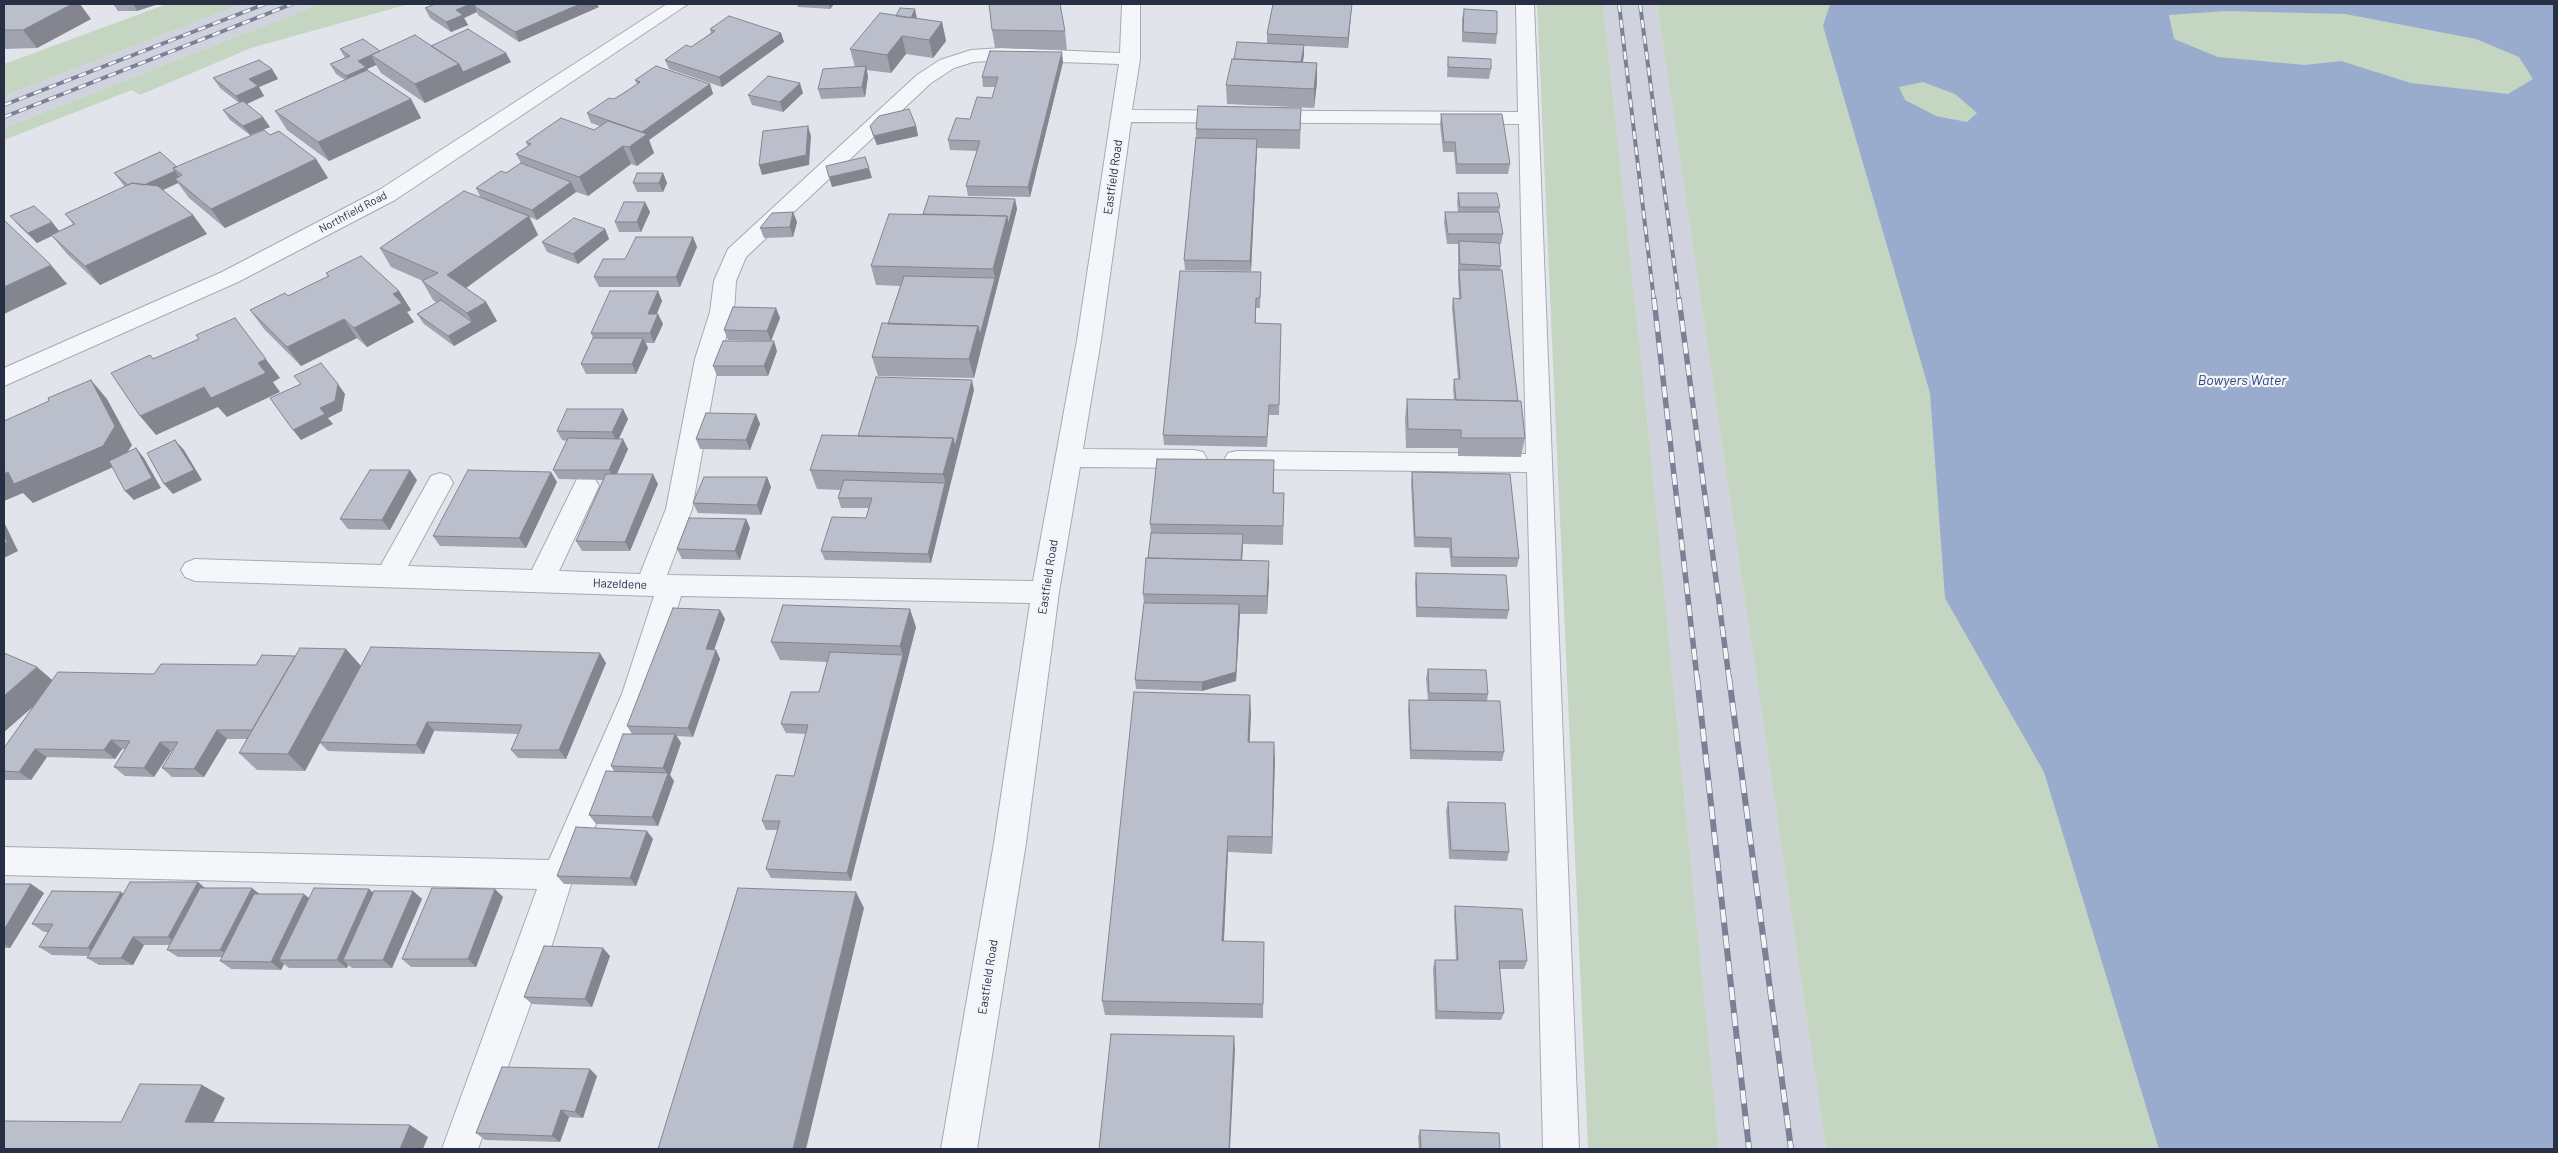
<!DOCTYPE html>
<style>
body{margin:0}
#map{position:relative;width:2558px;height:1153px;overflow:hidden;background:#e2e4eb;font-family:Barlow,sans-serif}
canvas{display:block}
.frame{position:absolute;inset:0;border:5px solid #282f45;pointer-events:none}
</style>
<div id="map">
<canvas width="2558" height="1153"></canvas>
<div class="frame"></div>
</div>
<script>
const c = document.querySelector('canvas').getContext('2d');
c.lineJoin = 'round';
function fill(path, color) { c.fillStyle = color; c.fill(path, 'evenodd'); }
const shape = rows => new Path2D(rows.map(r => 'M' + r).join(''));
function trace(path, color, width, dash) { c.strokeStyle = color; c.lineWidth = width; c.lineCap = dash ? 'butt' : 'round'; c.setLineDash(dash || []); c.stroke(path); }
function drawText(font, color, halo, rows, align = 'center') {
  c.font = font + ' Barlow,sans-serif'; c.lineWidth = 4.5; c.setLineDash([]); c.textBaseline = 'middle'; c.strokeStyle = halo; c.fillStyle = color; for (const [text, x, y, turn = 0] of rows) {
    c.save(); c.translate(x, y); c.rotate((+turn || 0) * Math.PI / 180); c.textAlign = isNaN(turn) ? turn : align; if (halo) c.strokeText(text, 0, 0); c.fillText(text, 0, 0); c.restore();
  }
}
fill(shape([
 [242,4,320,4,4,128,4,96],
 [1603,4,1657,4,1826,1149,1719,1149,1645,396]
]), '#d0d3dd');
fill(shape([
 [167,4,242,4,4,96,4,64],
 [320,4,409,4,251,48,140,95,132,90,4,140,4,128],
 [1537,4,1603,4,1645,396,1719,1149,1588,1149],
 [1657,4,2554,4,2554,1149,1826,1149]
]), '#c4d6c2');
fill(shape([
 [1830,4,2554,4,2554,1149,2159,1149,2044,772,1945,598,1930,393,1823,26],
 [2225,11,2345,14,2476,39,2519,57,2533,79,2508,94,2411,83,2341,61,2305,65,2218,57,2174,39,2169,15],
 [1923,82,1955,94,1977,113,1967,122,1936,116,1905,100,1899,87]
]), '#9aacce');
const minor = shape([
 [667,4,688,4,395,200,238,282,4,386,4,368,222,272,379,190,667,4],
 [1122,4,1140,4,1140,59,1132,110,1518,112,1516,4,1534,4,1579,1149,1543,1149,1527,472,1237,469,1228,467,1224,460,1228,453,1237,451,1526,454,1519,124,1131,122,1101,340,1083,449,1194,450,1203,452,1207,459,1203,466,1194,468,1080,467,1059,592,1026,843,977,1149,941,1149,994,843,1030,603,681,596,652,694,574,875,551,948,478,1149,442,1149,537,889,4,875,4,847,549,860,622,694,654,596,195,581,185,577,181,570,185,563,195,559,381,565,431,476,440,473,449,476,453,483,408,566,532,570,577,479,586,476,595,479,599,486,559,571,640,574,666,509,695,359,710,312,714,281,728,249,917,75,940,60,971,50,1003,48,1120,53,1122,4],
 [1003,60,1119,64,1077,340,1033,581,667,575,692,509,719,359,734,312,736,281,746,257,931,83,954,68,973,62,1003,60]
]);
trace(minor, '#a6aab6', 2);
fill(minor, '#f5f6f9');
const railFar2 = shape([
 [1619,4,1654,301],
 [1640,4,1679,301],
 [4,105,265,4],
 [4,117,292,4]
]);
const railFar1 = shape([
 [1654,299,1697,678],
 [1679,299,1729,678]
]);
const rail = shape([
 [1697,677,1749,1149],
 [1729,677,1791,1149]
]);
trace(railFar2, '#7a8196', 4);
trace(railFar1, '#7a8196', 5.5);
trace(rail, '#7a8196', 6);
trace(railFar2, '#f2f4f8', 2.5, [8]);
trace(railFar1, '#f2f4f8', 4, [11]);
trace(rail, '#f2f4f8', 4.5, [13]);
fill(shape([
 [4,4,91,19,37,48,4,49],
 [113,4,158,4,137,11,118,11],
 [435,4,474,4,474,5,599,7,519,42,478,15,477,12,464,18,468,25,451,32,430,18,425,8],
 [797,4,834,4,830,9,798,7],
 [1273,4,1352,4,1348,48,1304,46,1303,62,1317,63,1317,82,1314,108,1227,104,1226,85,1267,44,1267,34],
 [1464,9,1497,34,1496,44,1462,42,1462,19],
 [917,19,942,22,946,41,933,58,906,54,891,73,866,70,868,76,865,97,821,99,818,89,855,67,850,49],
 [710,29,781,33,784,42,722,87,669,69,665,60,691,47,711,33],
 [992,30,1065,31,1067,50,995,48],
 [431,46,511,62,425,103,381,73,376,65,367,69,368,71,411,99,421,118,329,161,287,130,275,111,345,80,336,74,330,64,345,58,340,49,380,51],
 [1448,57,1491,69,1489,79,1447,77],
 [1063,62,1030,197,968,196,966,186,977,151,950,150,948,140,992,98,996,87,983,87,982,77],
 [272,69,278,79,259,87,264,96,247,104,270,127,250,135,230,120,223,110,239,103,220,88,213,78],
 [635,80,710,84,713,94,649,140,654,153,637,166,631,164,588,196,576,192,537,220,529,217,538,235,466,288,486,302,497,321,454,346,424,324,417,314,437,303,433,300,422,281,423,281,391,267,380,248,481,198,476,188,506,173,521,163,516,154,528,146,526,142,594,130,600,126,591,123,587,113,614,99,637,84],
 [803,93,783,112,752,105,748,95],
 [1301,108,1300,149,1257,148,1251,271,1185,270,1184,260,1196,138,1196,129],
 [1441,114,1510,164,1508,174,1456,174,1454,152,1443,152,1440,124],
 [870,126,916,126,918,136,877,145,873,136],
 [270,135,316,159,328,178,225,228,189,198,178,183,163,190,193,215,207,234,100,285,67,254,52,236,37,243,19,226,10,216,59,231,73,224,65,214,125,187,122,183,114,173,177,167],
 [663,173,667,183,663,192,637,192,633,183],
 [1458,193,1500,207,1499,212,1503,234,1501,244,1499,244,1501,266,1500,270,1518,401,1525,438,1521,457,1458,456,1458,448,1406,448,1405,418,1407,399,1454,400,1453,389,1454,379,1458,379,1452,308,1453,298,1459,298,1458,280,1458,244,1447,244,1444,222,1445,212,1458,212,1457,203],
 [1015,199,1017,209,974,378,878,376,872,357,888,324,900,286,876,285,871,266,923,214],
 [645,202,650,212,641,232,619,232,615,222],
 [793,212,797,222,793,237,764,238,760,228],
 [605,229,609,239,578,264,547,252,542,242],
 [693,237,697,247,680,287,599,287,594,277,625,259],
 [1261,272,1260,308,1256,308,1256,323,1281,334,1279,415,1269,415,1267,447,1164,445,1163,435],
 [326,273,399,291,411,310,407,312,414,322,367,347,357,338,301,366,264,329,250,310,288,296,328,277],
 [658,291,662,301,657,314,658,314,663,324,654,343,646,343,648,348,636,374,586,374,581,364,593,338,591,333],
 [776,308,780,318,771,341,728,340,724,330],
 [777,351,768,376,717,376,713,366],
 [974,390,931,563,825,560,821,551,866,518,869,508,841,508,838,498,840,490,817,489,810,470,858,436],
 [623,409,628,419,619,439,628,449,617,474,658,484,630,551,582,551,576,541,603,480,559,479,553,470,567,441,562,440,557,431],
 [756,414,760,424,750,450,700,449,696,439],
 [1412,472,1519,558,1517,567,1451,567,1449,548,1414,547,1411,482],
 [767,477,771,487,761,515,698,513,693,503],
 [1274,479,1273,493,1284,493,1283,545,1243,544,1242,560,1269,579,1267,614,1240,614,1236,681,1202,691,1136,689,1135,680,1144,603,1143,594,1151,533,1150,524],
 [417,480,390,530,348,529,340,519],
 [557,482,526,548,440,546,433,536],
 [746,519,750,528,740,560,682,559,677,549],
 [1416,573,1509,610,1507,619,1416,617,1415,583],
 [720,610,725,619,714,650,716,650,720,659,693,737,677,736,681,743,670,775,674,781,658,826,596,824,589,815,614,771,611,766,632,734,627,726],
 [916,627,851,881,771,878,766,869,778,830,766,830,762,821,794,776,806,734,786,733,781,724,819,692,827,662,780,660,771,642],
 [4,653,37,667,52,680,154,674,256,665,361,666,606,663,566,759,518,758,511,750,518,734,434,731,424,754,328,751,320,743,305,771,257,770,239,753,247,739,227,739,204,777,172,777,162,768,172,751,171,751,154,777,125,776,114,767,125,749,122,749,115,759,47,757,31,780,4,780,4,748,34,705,4,732],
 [1428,669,1488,694,1487,701,1504,752,1502,761,1410,759,1408,709,1409,700,1428,700,1426,678],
 [1251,712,1249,742,1275,759,1272,854,1228,852,1224,941,1264,942,1263,1018,1105,1015,1102,1001],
 [1448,802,1509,852,1507,861,1449,859,1446,811],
 [653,839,636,886,564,884,557,876],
 [198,882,205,888,260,894,309,898,369,889,373,893,413,891,422,899,392,968,352,968,348,965,347,968,289,968,284,964,281,970,231,969,220,961,222,957,178,957,167,950,169,945,144,945,133,965,99,965,87,958,88,956,52,955,39,947,48,932,44,932,32,924,123,894],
 [4,884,31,884,44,893,10,948,4,948],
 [503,897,476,967,411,967,402,959],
 [1455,906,1527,961,1524,969,1500,969,1504,1013,1501,1020,1435,1019,1433,968,1435,960,1456,960,1454,915],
 [610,956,592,1007,532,1004,524,997],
 [597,1076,583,1118,569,1117,560,1142,485,1140,476,1133],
 [1420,1130,1500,1149,1419,1149,1418,1137]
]), '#a1a4af');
fill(shape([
 [72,4,80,4,91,19,37,48,23,30],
 [133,4,158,4,137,11],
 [470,4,474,4,477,12,464,18,468,25,451,32,446,22,456,10],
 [580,4,597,4,599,7,519,42,515,32],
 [829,4,834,4,830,9],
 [1352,4,1348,48,1348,38],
 [915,9,917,19,908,23],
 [942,22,946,41,933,58,929,40],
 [781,33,784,42,722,87,719,77],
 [902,36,906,54,891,73,887,55],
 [1304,45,1304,55,1300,81,1300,71],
 [1062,52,1063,62,1030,197,1028,187],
 [506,53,511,62,425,103,415,84,459,64],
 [371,55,376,65,367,69,372,77,352,85,346,76,358,61],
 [1317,63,1317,82,1314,108,1314,89],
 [866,66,868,76,865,97,862,87],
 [272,69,278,79,259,87,264,96,242,106,236,96,249,79],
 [800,83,803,93,783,112,780,102],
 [710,84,713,94,649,140,654,153,637,166,629,147,642,132],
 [411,99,421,118,329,161,318,142],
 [263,117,270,127,250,135,243,126],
 [808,126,811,136,809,165,762,175,759,165],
 [916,126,918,136,877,145,874,136],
 [1257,139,1257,149,1251,271,1250,261],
 [623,146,631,164,588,196,579,177],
 [316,159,328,178,225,228,211,209],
 [869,168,872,178,832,187,829,177],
 [175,171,182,181,175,179,178,183,141,200,133,190],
 [663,173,667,183,663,192,659,183],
 [571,182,576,192,537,220,532,210],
 [1015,199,1017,209,982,345,980,335,995,278,993,269,1007,216],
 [645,202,650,212,641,232,637,222],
 [793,212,797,222,793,237,790,227],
 [193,215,207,234,100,285,85,266],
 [529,216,538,235,458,294,447,275],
 [52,222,60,232,37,243,28,233],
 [605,229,609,239,578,264,573,254],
 [693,237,697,247,680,287,676,277],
 [51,265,67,284,4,314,4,287],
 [399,291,411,310,407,312,414,322,367,347,354,328,393,294],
 [658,291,662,301,652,324,648,314],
 [486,302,497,321,454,346,448,336,472,322,467,313],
 [776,308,780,318,771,341,767,331],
 [658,314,663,324,654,343,650,333],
 [235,318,280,378,273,382,280,392,227,417,218,407,156,435,140,416,258,363],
 [344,319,357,338,301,366,287,347],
 [978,326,982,345,974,378,969,359],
 [643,338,648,348,636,374,632,364],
 [774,341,777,351,768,376,764,366],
 [91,380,107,399,132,445,120,464,33,503,23,493,4,501,4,474],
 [972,380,974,390,948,493,943,474,953,438],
 [338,384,345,394,342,411,328,418,333,424,301,440,293,430,320,408],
 [623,409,628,419,617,442,612,432],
 [756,414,760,424,750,450,746,440],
 [623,439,628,449,614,480,609,470],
 [175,440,184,450,202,480,173,494,164,484],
 [136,448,144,458,161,488,134,500,125,491],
 [1274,460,1274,479,1273,512,1273,493],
 [410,470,417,480,390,530,382,520],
 [551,472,557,482,526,548,519,538],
 [653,474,658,484,630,551,625,542],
 [767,477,771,487,761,515,757,505],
 [945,483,948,493,931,563,928,554],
 [746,519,750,528,740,560,735,551],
 [4,522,18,551,4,558],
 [1243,534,1243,544,1241,578,1241,568],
 [1269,561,1269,579,1267,614,1267,596],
 [1239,604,1240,614,1236,681,1202,691,1202,682],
 [910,609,916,627,851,881,847,873,903,655,900,646],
 [720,610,725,619,711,658,706,649],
 [346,649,362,667,320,742,320,743,305,771,288,754],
 [716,650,720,659,693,737,688,728],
 [600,653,606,663,566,759,559,750],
 [37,667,58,685,4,732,4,696],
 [1250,695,1251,712,1249,759,1248,742],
 [427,722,434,731,424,754,416,745],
 [217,730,227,739,204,777,194,769],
 [675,734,681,743,670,775,674,781,658,826,652,817,668,774,663,768],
 [111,740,122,749,115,759,104,750],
 [160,742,171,751,154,777,144,768],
 [1274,742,1275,759,1272,854,1272,837],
 [35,749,47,757,31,780,19,772],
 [647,831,653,839,636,886,630,878],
 [1228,836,1228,852,1223,956,1222,941],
 [198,882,208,891,179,945,168,937],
 [31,884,44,893,10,948,4,944,4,930],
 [252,888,262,896,231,957,220,950],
 [369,889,378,897,343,960,348,965,347,968,337,960],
 [495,889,503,897,476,967,468,959],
 [413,891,422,899,392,968,383,960],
 [121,892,132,900,100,956,88,948],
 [856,892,864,908,806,1149,793,1149],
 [304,894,314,902,279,960,284,964,281,970,271,962],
 [133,937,144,945,133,965,121,958],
 [603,948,610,956,592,1007,585,999],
 [1234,1036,1235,1050,1230,1149,1229,1149],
 [590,1069,597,1076,583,1118,575,1112],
 [202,1085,225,1098,208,1134,185,1122],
 [561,1110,569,1117,560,1142,552,1136],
 [410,1125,428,1137,423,1149,400,1149]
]), '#83868f');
const building = shape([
 [4,4,72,4,23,30,4,30,4,4],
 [435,4,470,4,456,10,463,15,446,22,425,8,435,4],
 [478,4,580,4,515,32,474,6,478,4],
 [989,4,1060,4,1065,31,992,30,989,4],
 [1273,4,1352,4,1348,38,1267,34,1273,4],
 [900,8,915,9,911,18,896,16,900,8],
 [1464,9,1497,11,1497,34,1463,32,1464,9],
 [880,13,942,22,929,40,902,36,887,55,850,49,880,13],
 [729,16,781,33,719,77,665,60,686,45,691,47,715,31,710,29,729,16],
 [468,29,506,53,463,72,459,64,431,46,468,29],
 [415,35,459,64,415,84,371,55,415,35],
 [363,39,380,51,358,61,366,67,346,76,330,64,350,56,340,49,363,39],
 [1237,42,1304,45,1301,62,1234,59,1237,42],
 [990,51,1062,52,1028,187,966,186,980,141,948,140,956,118,970,119,977,97,992,98,998,77,982,77,990,51],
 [1448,57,1491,59,1491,69,1448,67,1448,57],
 [1232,59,1317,63,1314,89,1226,85,1232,59],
 [259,60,272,69,249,79,258,86,236,96,213,78,259,60],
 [656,66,710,84,642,132,587,113,609,98,614,99,627,91,640,82,635,80,656,66],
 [866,66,862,87,818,89,823,69,866,66],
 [367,70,411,99,318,142,275,111,367,70],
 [768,76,800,83,780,102,748,95,768,76],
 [243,101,263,117,243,126,223,110,243,101],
 [1198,106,1301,108,1300,130,1196,129,1198,106],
 [909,109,916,126,874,136,870,126,879,116,909,109],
 [1441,114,1502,114,1510,164,1457,164,1455,142,1444,142,1441,114],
 [561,118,594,130,608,121,647,134,629,147,623,146,579,177,516,154,531,144,526,142,561,118],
 [808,126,806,155,759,165,763,131,808,126],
 [264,130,270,135,279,131,316,159,211,209,175,179,182,175,173,168,264,130],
 [1196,138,1257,139,1250,261,1184,260,1196,138],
 [160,152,177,167,173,168,175,171,144,185,132,183,128,185,114,173,160,152],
 [865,157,869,168,829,177,826,166,865,157],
 [521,163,571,182,532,210,476,188,501,171,506,173,521,163],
 [637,173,663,173,659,183,633,183,637,173],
 [132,183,158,186,193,215,85,266,51,235,75,224,65,214,132,183],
 [464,191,529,216,447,275,486,302,467,313,422,281,438,273,380,248,464,191],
 [1458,193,1497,193,1500,207,1460,207,1458,193],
 [929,196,1015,199,1008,225,1007,216,923,214,929,196],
 [624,202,645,202,637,222,615,222,624,202],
 [34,206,52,222,28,233,10,216,34,206],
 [793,212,790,227,760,228,772,213,793,212],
 [1445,212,1499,212,1503,234,1448,234,1445,212],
 [889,214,1007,216,993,269,871,266,889,214],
 [574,218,605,229,573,254,542,242,574,218],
 [4,220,51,265,4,287,4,220],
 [636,237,693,237,676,277,594,277,603,259,625,259,636,237],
 [1459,241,1499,243,1501,266,1460,264,1459,241],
 [361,256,399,291,393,294,402,303,354,328,344,319,287,347,250,310,285,293,288,296,310,285,329,276,326,273,361,256],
 [1459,270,1502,270,1518,401,1456,400,1454,379,1460,379,1453,298,1461,299,1459,270],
 [1180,271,1261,272,1260,298,1256,298,1255,323,1281,324,1279,405,1269,405,1267,437,1163,435,1180,271],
 [904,276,995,278,980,335,978,326,888,324,904,276],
 [610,291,658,291,648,314,658,314,650,333,591,333,610,291],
 [441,300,472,322,448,336,417,314,441,300],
 [733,307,776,308,767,331,724,330,733,307],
 [235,318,266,359,258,363,266,373,211,398,204,387,140,416,111,373,150,355,153,359,199,339,196,335,235,318],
 [882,323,978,326,969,359,872,357,882,323],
 [593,338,643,338,632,364,581,364,593,338],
 [723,341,774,341,764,366,713,366,723,341],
 [321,363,338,384,335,401,320,408,325,414,293,430,270,398,301,384,294,376,321,363],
 [876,377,972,380,955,447,953,438,858,436,876,377],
 [91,380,115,426,103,446,14,484,8,472,4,474,4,421,49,401,48,398,91,380],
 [1407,399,1521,401,1525,438,1461,438,1461,430,1408,429,1407,399],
 [567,409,623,409,612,432,557,431,567,409],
 [706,413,756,414,746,440,696,439,706,413],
 [822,435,953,438,943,474,810,470,822,435],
 [568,438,623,439,609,470,553,470,568,438],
 [175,440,194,470,164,484,147,453,175,440],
 [136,448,152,478,125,491,109,461,136,448],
 [1157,459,1274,460,1273,493,1284,493,1283,526,1150,524,1157,459],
 [370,470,410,470,382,520,340,519,370,470],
 [468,470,551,472,519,538,433,536,468,470],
 [1412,472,1510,474,1519,558,1452,557,1451,538,1415,537,1412,472],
 [606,474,653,474,625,542,576,541,606,474],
 [704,477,767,477,757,505,693,503,704,477],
 [844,480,945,483,928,554,821,551,832,517,866,518,872,498,838,498,844,480],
 [689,518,746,519,735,551,677,549,689,518],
 [1151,533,1243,534,1241,560,1148,558,1151,533],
 [4,534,7,542,4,543,4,534],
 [1146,558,1269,561,1267,596,1143,594,1146,558],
 [1416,573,1506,575,1509,610,1417,607,1416,573],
 [1144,603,1239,604,1236,672,1202,682,1135,680,1144,603],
 [783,605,910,609,900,646,771,642,783,605],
 [673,608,720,610,706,649,716,650,688,728,627,726,673,608],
 [371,647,600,653,559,750,511,750,522,725,427,722,416,745,320,742,371,647],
 [300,648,346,649,288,754,239,753,300,648],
 [830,652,903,655,847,873,766,869,780,821,762,821,776,775,794,776,808,725,781,724,791,692,819,692,830,652],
 [4,653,37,667,4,696,4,653],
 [262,655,295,656,252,730,217,730,194,769,162,768,178,742,160,742,144,768,114,767,130,741,111,740,104,750,35,749,19,772,4,771,4,748,58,672,154,674,161,664,256,665,262,655],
 [1428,669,1486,670,1488,694,1429,693,1428,669],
 [1134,692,1250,695,1248,742,1274,742,1272,837,1228,836,1222,941,1264,942,1263,1004,1102,1001,1134,692],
 [1409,700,1500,701,1504,752,1411,750,1409,700],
 [623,734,675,734,663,768,611,766,623,734],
 [606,771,668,773,652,817,589,815,606,771],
 [1448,802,1505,803,1509,852,1451,850,1448,802],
 [576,827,647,831,630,878,557,876,576,827],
 [130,882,198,882,168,937,133,937,121,958,87,958,130,882],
 [4,884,31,884,4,930,4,884],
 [200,888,252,888,220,950,167,950,200,888],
 [314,888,369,889,337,960,279,960,314,888],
 [432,888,495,889,468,959,402,959,432,888],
 [738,888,856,892,793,1149,658,1149,738,888],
 [52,891,121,892,88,948,39,947,53,924,32,924,52,891],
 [374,891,413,891,383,960,343,960,374,891],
 [254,894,304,894,271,962,220,961,254,894],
 [1455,906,1522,909,1527,961,1499,961,1504,1013,1437,1011,1435,960,1458,960,1455,906],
 [544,946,603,948,585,999,524,997,544,946],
 [1111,1034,1234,1036,1229,1149,1099,1149,1111,1034],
 [502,1067,590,1069,575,1112,561,1110,552,1136,476,1133,502,1067],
 [140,1084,202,1085,185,1122,410,1125,400,1149,4,1149,4,1121,121,1122,140,1084],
 [1420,1130,1499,1133,1500,1149,1421,1149,1420,1130]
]);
fill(building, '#bbbfcc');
trace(building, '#83868f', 1);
drawText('11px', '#282f45', '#f2f4f8', [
 ["Northfield Road",353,212,-28]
]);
drawText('12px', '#282f45', '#f2f4f8', [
 ["Eastfield Road",1113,177,-82],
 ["Eastfield Road",1048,577,-81],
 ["Hazeldene",620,584,2],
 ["Eastfield Road",988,977,-81]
]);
drawText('italic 14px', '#2f477c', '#f2f4f8', [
 ["Bowyers Water",2242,380]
]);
</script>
